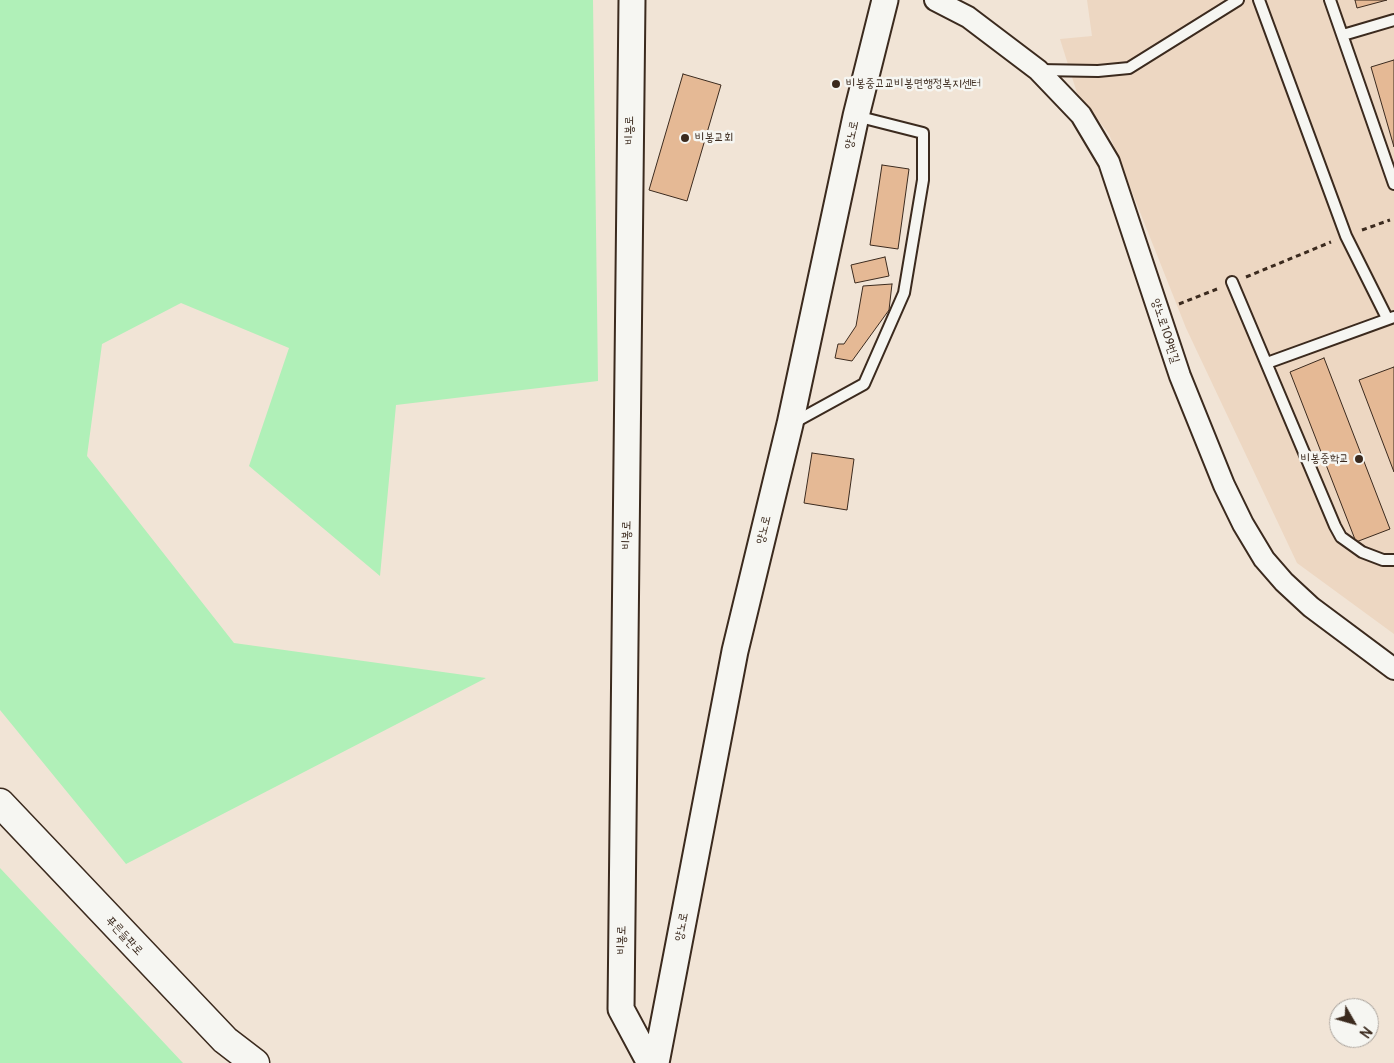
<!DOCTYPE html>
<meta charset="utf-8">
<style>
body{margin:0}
#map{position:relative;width:1394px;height:1063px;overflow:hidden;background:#f1e4d6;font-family:Pangolin,sans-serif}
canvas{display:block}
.north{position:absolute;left:1329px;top:998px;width:50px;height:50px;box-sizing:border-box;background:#f6f6f2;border:1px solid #aba49d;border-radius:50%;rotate:128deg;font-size:14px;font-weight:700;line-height:20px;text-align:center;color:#3b2a1e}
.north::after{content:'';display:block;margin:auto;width:18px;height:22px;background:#3b2a1e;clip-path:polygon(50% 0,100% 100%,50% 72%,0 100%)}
</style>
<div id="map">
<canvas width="1394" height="1063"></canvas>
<div class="north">N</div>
</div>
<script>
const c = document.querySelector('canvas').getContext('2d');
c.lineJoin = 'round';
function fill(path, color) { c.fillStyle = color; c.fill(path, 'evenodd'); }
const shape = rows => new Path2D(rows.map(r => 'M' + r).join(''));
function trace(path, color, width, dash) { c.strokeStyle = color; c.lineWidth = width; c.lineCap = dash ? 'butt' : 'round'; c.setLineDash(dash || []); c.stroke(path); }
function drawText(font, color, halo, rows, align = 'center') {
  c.font = font + ' Pangolin,"Poor Story",sans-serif'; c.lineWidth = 5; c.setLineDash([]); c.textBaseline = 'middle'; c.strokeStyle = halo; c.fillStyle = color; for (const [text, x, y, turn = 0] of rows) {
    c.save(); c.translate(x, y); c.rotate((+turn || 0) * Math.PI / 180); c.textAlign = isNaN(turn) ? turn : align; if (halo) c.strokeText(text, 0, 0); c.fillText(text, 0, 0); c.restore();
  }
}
fill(shape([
 [1087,0,1394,0,1394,634,1297,563,1186,328,1109,134,1077,93,1060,39,1092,36]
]), '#edd7c2');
fill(shape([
 [0,0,593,0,598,381,396,405,380,576,249,466,289,348,181,303,102,344,87,456,234,643,486,678,126,864,0,710],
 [0,868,183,1063,0,1063]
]), '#b0f0b8');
const building = shape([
 [1355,0,1387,0,1357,8,1355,0],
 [1394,60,1394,147,1371,67,1394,60],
 [683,74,721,85,687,201,649,190,683,74],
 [882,165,909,169,898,249,870,245,882,165],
 [885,257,889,276,855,283,851,265,885,257],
 [892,284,889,310,852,361,835,358,838,344,844,344,856,326,863,286,892,284],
 [1324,358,1390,529,1356,542,1290,372,1324,358],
 [1394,367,1394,472,1359,380,1394,367],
 [812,453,854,459,847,510,804,503,812,453]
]);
fill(building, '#e5b995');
trace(building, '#3b2a1e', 1);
const service = shape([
 [1259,0,1346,236,1387,318],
 [1330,0,1394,184],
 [1343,35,1394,20],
 [1039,70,1098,71,1129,68,1238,0],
 [1232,282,1335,526,1341,537,1362,552,1383,560,1394,560],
 [1267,363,1394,317],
 [793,423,864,384,904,293,923,180,923,133,856,116]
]);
const minor = shape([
 [935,0,968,17,1038,70,1081,115,1109,162,1180,376,1224,485,1243,524,1264,559,1284,582,1311,607,1394,669]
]);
const tertiary = shape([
 [632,0,621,1009,650,1063],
 [656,1063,735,651,790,424,856,116,885,0]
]);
const secondary = shape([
 [0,803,225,1040,255,1063]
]);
trace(service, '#3b2a1e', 14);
trace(minor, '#3b2a1e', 24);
trace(tertiary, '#3b2a1e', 29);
trace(secondary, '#3b2a1e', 31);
trace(shape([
 [1362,230,1390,220],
 [1246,277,1331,242],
 [1179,304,1217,289]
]), '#3b2a1e', 3, [5, 4]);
trace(service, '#f6f6f2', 10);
trace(minor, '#f6f6f2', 20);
trace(tertiary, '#f6f6f2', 25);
trace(secondary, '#f6f6f2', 28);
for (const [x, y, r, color] of [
 [836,84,5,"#3b2a1e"],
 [685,138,5,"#3b2a1e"],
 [1359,459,5,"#3b2a1e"]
]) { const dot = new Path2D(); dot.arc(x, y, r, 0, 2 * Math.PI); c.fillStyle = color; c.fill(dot); trace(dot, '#f6f6f2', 2); }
drawText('12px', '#3b2a1e', '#f6f6f2', [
 ["비봉중고교비봉면행정복지센터",846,84],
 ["비봉교회",695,138],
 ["비봉중학교",1349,459,"right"]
], 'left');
drawText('12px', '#3b2a1e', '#f6f6f2', [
 ["비봉로",630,130,-90],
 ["양노로",852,135,-78],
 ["양노로109번길",1165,331,72],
 ["양노로",764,530,-76],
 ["비봉로",627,535,-89],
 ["양노로",682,927,-79],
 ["푸른들판로",124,936,47],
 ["비봉로",622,940,-89]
]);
</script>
